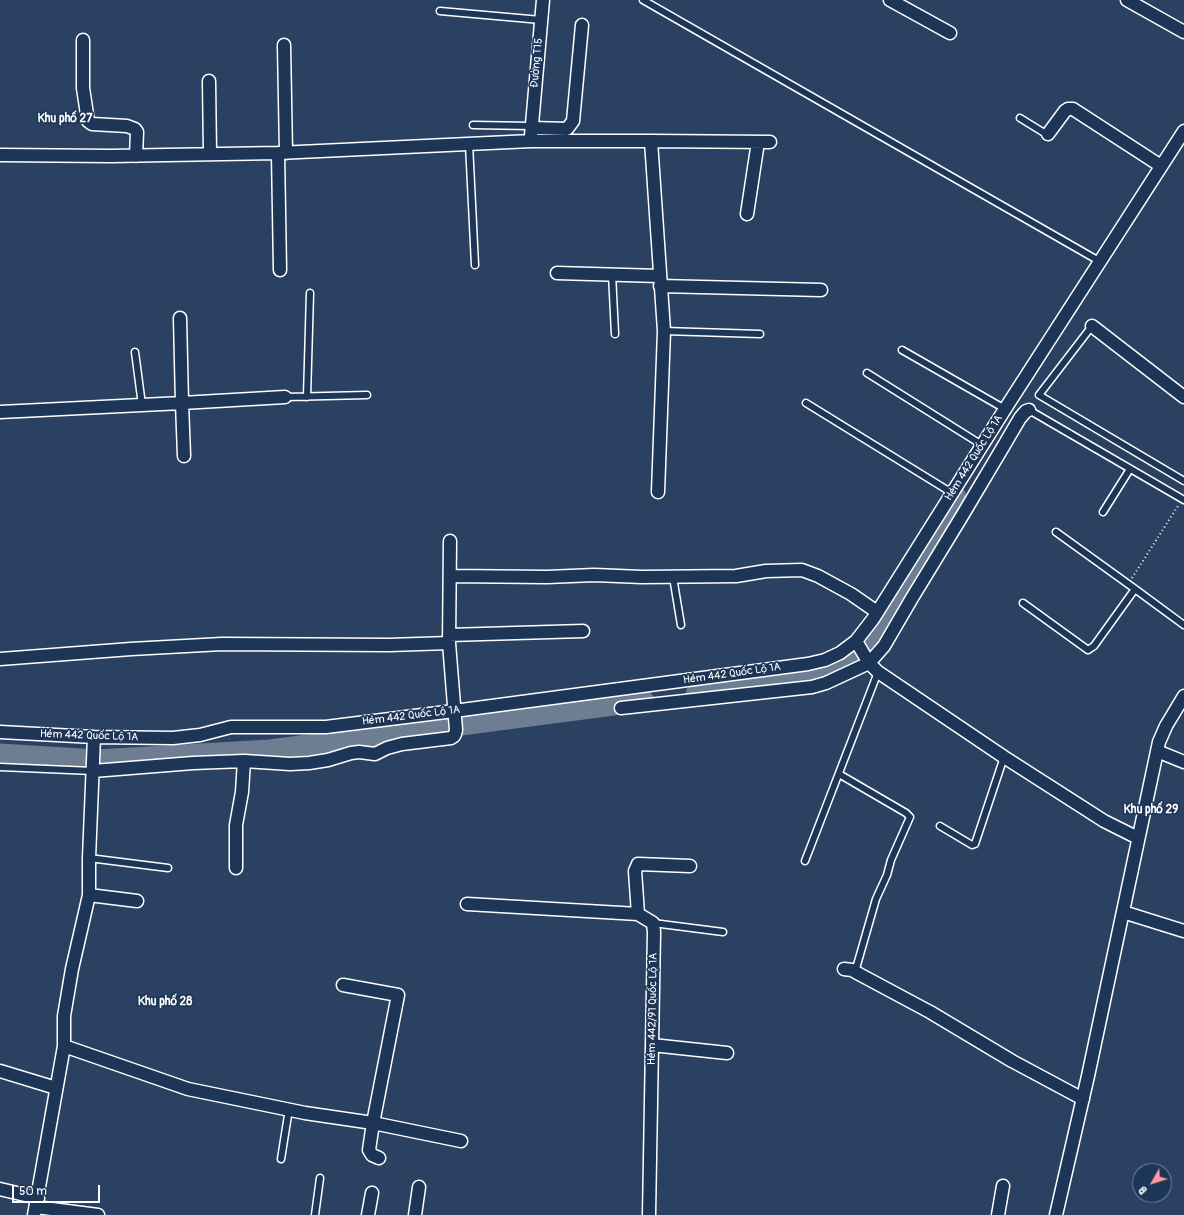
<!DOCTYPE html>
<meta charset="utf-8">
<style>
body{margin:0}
#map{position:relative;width:1184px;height:1215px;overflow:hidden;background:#2a4161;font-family:Pangolin,sans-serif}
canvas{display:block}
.north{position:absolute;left:1132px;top:1163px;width:40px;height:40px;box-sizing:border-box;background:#1d3557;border:1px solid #77869a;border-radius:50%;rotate:231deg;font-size:11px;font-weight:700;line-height:16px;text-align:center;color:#fff}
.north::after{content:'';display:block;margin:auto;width:14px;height:18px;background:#ff9aa2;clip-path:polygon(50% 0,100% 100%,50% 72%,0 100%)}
.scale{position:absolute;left:12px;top:1185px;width:88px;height:18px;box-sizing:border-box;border:2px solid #fff;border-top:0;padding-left:5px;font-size:12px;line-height:14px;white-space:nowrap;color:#fff;-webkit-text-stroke:3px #1d3557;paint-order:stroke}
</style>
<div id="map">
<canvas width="1184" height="1215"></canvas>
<div class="north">B</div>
<div class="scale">50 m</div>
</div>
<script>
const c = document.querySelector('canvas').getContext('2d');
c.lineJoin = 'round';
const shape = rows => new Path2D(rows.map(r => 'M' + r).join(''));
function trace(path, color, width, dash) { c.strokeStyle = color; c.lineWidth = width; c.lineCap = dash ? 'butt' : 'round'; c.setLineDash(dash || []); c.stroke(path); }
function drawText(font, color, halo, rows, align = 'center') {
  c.font = font + ' Pangolin,sans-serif'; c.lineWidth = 3.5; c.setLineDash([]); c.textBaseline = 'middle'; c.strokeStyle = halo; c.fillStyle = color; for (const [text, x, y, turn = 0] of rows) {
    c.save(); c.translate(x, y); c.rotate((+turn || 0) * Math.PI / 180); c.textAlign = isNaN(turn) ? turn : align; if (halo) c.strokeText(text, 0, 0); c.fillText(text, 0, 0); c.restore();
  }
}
trace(shape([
 [696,694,797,681,828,674,846,667,862,647,905,582,956,497],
 [0,754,97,760,270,750,644,701]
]), '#6d7d92', 21);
const lane = shape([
 [643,0,1099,261],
 [440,11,541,20],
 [1020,118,1046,134,1048,134],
 [473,125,532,126],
 [469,144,475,265],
 [612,274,615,334],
 [1092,326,1039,395,1184,481],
 [664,331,760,334],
 [902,350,1005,409],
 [135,352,142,405],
 [867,373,982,445],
 [285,397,367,395],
 [307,397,310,293],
 [806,403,952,493],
 [1029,410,1184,500],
 [1103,512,1130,469],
 [1056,532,1135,589,1184,625],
 [673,577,681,625],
 [1023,603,1088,650,1094,646,1135,589],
 [0,767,93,771],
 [839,774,906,813,910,817,891,860,887,875,876,899,855,972],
 [940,826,972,845,975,844,1004,757],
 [89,858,168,868],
 [805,861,878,672],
 [653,923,723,932],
 [281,1159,289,1109],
 [315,1215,320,1178]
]);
const street = shape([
 [890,0,950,33],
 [1127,0,1184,32],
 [83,40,83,88,88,121,92,124,127,126,135,129,137,132,136,156],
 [284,45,286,153],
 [209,81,210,154],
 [532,128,567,129,573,121,582,25],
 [1048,134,1065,111,1068,109,1073,109,1161,166],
 [531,136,543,0],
 [651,141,770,142],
 [278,153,280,270],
 [0,155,111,156,278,153,531,141,651,141,664,331,658,492],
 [747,214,758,142],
 [557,273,659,276],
 [660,286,821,290],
 [1092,326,1184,397],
 [0,412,182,403,180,318],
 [184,456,182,403,285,397],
 [450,576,547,577,594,575,642,577,736,576,766,571,802,570,818,576,851,594,877,612],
 [449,635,583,631],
 [856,641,869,663,878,672,1004,757,1104,821,1138,838],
 [0,659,131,649,222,644,389,645,449,643],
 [621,708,812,687,826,683,869,663,884,646,912,598,962,516,1003,447,1020,418,1026,411,1029,410],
 [0,732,94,737,173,738,200,735,231,727,326,727,454,711,808,664,825,660,840,653,856,641,873,619,1005,409,1184,131],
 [1157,751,1184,762],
 [93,771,193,763,244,761,290,764,309,763,328,760,351,753,359,752,375,754,387,748,402,744,451,738,454,736,455,734,456,730,449,643,450,541],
 [236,868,236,825,242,792,244,761],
 [89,895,137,901],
 [467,904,638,914],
 [1123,912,1184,931],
 [844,969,852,970,859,974,930,1012,1012,1061,1083,1099],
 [343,985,398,995,373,1123,369,1150,372,1155,379,1158],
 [652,1045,727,1053],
 [64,1046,188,1089,305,1113,373,1123,461,1141],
 [0,1071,56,1088],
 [0,1189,38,1198],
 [36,1207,98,1215],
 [34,1215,64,1046,64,1016,72,969,89,895,89,858,94,737],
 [368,1215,372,1193],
 [415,1215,419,1187],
 [649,1215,654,932,653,923,638,914,635,871,638,864,690,866],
 [998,1215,1003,1186],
 [1056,1215,1088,1076,1159,742,1166,726,1184,696]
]);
trace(lane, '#fff', 9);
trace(street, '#fff', 15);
trace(shape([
 [1132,578,1178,506]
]), '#fff', 2, [1, 3]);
trace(lane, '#1d3557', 6);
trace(street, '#1d3557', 12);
drawText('11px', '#fff', '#1d3557', [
 ["Đường T15",537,63,-85],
 ["Hẻm 442 Quốc Lộ 1A",974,458,-58],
 ["Hẻm 442 Quốc Lộ 1A",732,674,-8],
 ["Hẻm 442 Quốc Lộ 1A",411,716,-7],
 ["Hẻm 442 Quốc Lộ 1A",89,736,2],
 ["Hẻm 442/91 Quốc Lộ 1A",653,1009,-89]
]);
drawText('bold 12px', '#fff', '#1d3557', [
 ["Khu phố 27",65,119],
 ["Khu phố 29",1151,810],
 ["Khu phố 28",165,1002]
]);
</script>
